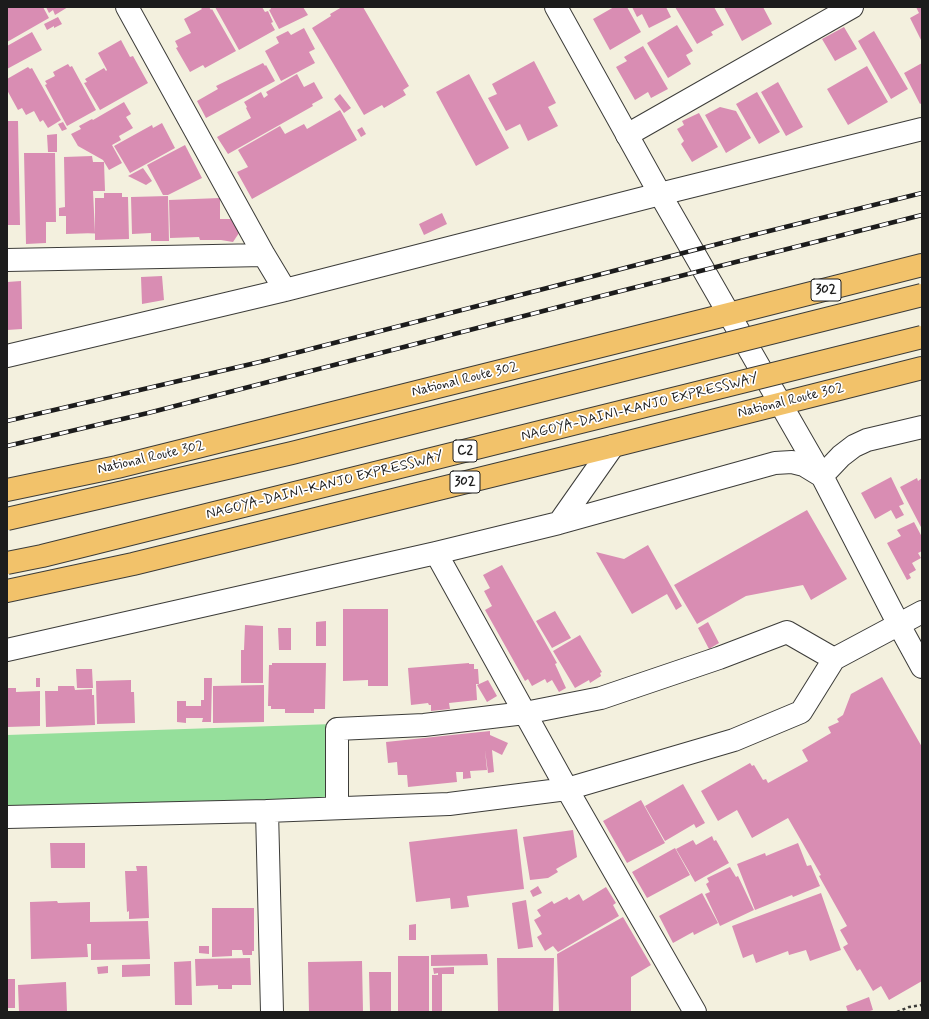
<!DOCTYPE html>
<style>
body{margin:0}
#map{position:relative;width:929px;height:1019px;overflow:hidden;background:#f3f0de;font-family:Mynerve,sans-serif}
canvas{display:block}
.frame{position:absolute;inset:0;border:8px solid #1c1c1c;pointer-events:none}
</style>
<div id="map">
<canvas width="929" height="1019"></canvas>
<div class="frame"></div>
</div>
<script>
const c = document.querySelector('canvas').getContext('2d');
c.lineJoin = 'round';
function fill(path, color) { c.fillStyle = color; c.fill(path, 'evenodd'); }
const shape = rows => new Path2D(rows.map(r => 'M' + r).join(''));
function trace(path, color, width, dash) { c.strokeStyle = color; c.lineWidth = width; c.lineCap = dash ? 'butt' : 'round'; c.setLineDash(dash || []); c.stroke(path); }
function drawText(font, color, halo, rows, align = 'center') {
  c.font = font + ' Mynerve,sans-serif'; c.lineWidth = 3.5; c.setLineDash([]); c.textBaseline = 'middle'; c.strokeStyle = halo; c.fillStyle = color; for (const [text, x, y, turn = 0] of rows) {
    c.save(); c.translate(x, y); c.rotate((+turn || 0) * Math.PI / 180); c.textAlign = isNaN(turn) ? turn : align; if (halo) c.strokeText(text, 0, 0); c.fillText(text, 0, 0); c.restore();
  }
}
fill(shape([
 [333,724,337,808,7,816,7,735]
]), '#95df9b');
fill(shape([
 [7,7,43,7,49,18,7,42],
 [46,7,68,7,55,15,53,10,49,13],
 [200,7,209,7,211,10,212,9,236,51,205,68,203,65,190,72,176,48,178,47,175,41,191,33,184,19,202,9],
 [215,7,262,7,265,12,268,11,273,22,271,23,275,30,239,50],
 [270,7,303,7,308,15,279,29,269,10,271,9],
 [342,7,363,7,409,86,403,90,406,95,384,108,382,105,364,115,312,28,331,16,330,14],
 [614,7,627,7,641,32,610,50,593,19],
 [632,7,666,7,671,17,649,28,642,14,637,17],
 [675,7,714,7,724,25,711,32,713,35,697,44],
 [724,7,763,7,772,24,742,41],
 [916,7,922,7,922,42,910,18,919,13],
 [58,17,62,24,54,28,54,26,47,30,44,24],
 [677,25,693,51,686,55,691,64,668,78,647,43],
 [844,27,857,49,835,61,822,39],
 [304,28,315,49,309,52,315,63,281,81,265,51,279,43,276,37,288,31,291,35],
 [874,31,908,89,891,99,858,41],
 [32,32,42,50,7,69,7,46],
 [121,40,130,57,133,56,148,83,100,110,84,83,87,82,85,79,104,68,106,71,107,70,98,53],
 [643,46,668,89,651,98,648,92,635,100,616,67,627,61,624,57],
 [534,61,556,103,548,107,558,126,528,141,520,124,506,131,488,98,497,94,492,84],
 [263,63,265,66,266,65,275,81,206,118,197,101,218,89,216,86],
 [922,63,922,103,920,104,904,73],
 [68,64,70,67,72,66,96,110,67,126,45,85,47,84,45,81,55,76,53,72],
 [867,66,888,102,848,125,827,89],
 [28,67,30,69,32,68,61,120,48,128,43,120,40,122,34,111,26,115,22,108,18,110,7,90,7,79],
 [297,74,304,87,314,82,323,98,312,104,313,106,228,154,217,137,251,118,246,108,247,107,244,102,261,92,264,98,268,95,266,92],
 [469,74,509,148,476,166,436,92],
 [778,82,803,127,786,136,761,92],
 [757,92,780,132,759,144,736,104],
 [340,94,351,108,344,113,334,99],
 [124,102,131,114,126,117,133,128,119,136,121,140,112,145,122,163,109,170,103,160,78,146,71,134,81,129,79,126,92,119,93,120],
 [720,107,736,111,751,138,726,153,705,115],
 [340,110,357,140,252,199,237,172,248,167,238,150,280,126,285,134,304,124,307,129],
 [699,113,718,147,692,162,681,144,684,141,677,129,684,125,682,121],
 [7,121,18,121,20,225,7,225],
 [63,122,67,129,62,131,58,124],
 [162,123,175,148,130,173,114,146,152,125,153,128],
 [362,127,366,134,361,137,357,130],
 [57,134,57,152,48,152,47,135],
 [185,145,202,178,168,195,163,195,147,165],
 [24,153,55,153,56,222,46,222,46,243,26,244],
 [92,156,93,162,104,162,105,191,93,191,95,233,66,234,66,216,59,216,59,208,65,207,64,157],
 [143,168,152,181,146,185,128,176],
 [104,193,122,193,122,197,128,197,129,239,95,240,95,198,104,198],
 [168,196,169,241,151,241,151,233,132,234,131,197],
 [220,198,220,219,231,219,239,233,233,242,221,240,200,240,199,237,170,238,169,200],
 [442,213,447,224,424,235,419,224],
 [162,276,164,300,142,304,141,277],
 [21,281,22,329,7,330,7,282],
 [891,477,904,504,899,506,904,515,896,519,891,510,875,519,861,493],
 [917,478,918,481,922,478,922,529,900,487],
 [807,510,847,579,811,600,803,585,746,596,697,624,674,585],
 [914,522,922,537,922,551,918,553,921,558,912,563,916,570,909,574,911,578,907,580,887,543,901,536,897,530],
 [648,545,682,606,676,610,667,594,632,614,596,552,624,559],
 [502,565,557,663,555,664,566,688,559,692,552,680,547,683,545,679,532,686,528,679,525,681,485,610,492,606,484,591,490,588,483,575],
 [343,609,388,609,388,686,368,686,368,680,343,681],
 [555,611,571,638,552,648,536,621],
 [326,621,326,646,316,646,316,622],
 [708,622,719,643,709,649,698,628],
 [245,625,263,626,263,683,241,683,241,650,244,650],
 [278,628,291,628,291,650,279,650],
 [580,635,602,672,600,673,601,676,590,683,589,680,575,688,553,651],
 [272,663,326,663,325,709,314,709,314,713,285,713,285,709,271,709,271,706,268,706,269,665,272,665],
 [469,663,469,664,474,664,474,669,478,669,479,684,476,684,477,700,449,703,450,709,431,711,431,705,429,705,428,703,411,705,408,668],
 [76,669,92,669,93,688,77,688],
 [882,677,922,747,922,981,889,1000,881,986,873,991,860,969,857,971,843,947,848,944,840,930,847,926,819,876,821,875,788,818,752,838,737,810,718,821,701,791,750,763,752,766,754,765,763,780,766,779,768,783,808,761,802,750,831,733,828,727,839,722,837,719,843,715,851,694],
 [36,678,40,678,40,687,36,687],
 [204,678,212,678,211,722,202,722,203,718,186,718,186,723,177,722,177,701,186,701,186,706,201,706,201,700,204,700],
 [131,680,131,692,134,692,135,723,97,724,96,681],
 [488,680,497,696,487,702,477,685],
 [264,685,264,722,213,723,213,686],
 [58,686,74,686,75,690,92,689,92,695,94,695,95,725,46,727,45,691,58,691],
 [7,688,16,688,16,692,40,691,40,726,7,727],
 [490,731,490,735,508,743,502,755,492,750,494,772,488,773,485,750,487,770,470,771,471,778,463,779,463,772,456,772,457,782,408,787,407,775,398,775,397,762,388,763,386,742],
 [683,784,705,823,696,828,694,824,665,841,645,806],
 [641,800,665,843,627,863,603,821],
 [517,829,524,889,467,896,469,907,451,909,450,898,416,902,409,842],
 [573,830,577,857,556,869,558,872,548,878,530,880,523,837],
 [712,836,714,841,716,840,729,863,695,882,676,849,693,840,696,845],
 [50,843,85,843,85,868,51,868],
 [798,843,807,866,811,865,820,886,793,897,792,895,755,910,737,864,765,853,766,856],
 [675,848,690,875,647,898,632,872],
 [136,866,147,866,149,918,129,919,129,911,127,912,125,871,137,871],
 [730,867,736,877,738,876,754,910,720,926,705,894,710,892,706,884,709,882,707,878],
 [538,886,542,893,533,897,530,891],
 [606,887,616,903,613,905,619,916,558,952,553,946,545,951,537,937,542,934,534,920,541,916,537,910,552,901,554,904,567,897,569,900,579,894,583,901],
 [702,893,718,923,694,935,693,932,673,943,659,916],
 [821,893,841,950,810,961,806,950,789,955,788,951,756,963,753,954,743,958,732,926],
 [526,900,533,947,518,949,512,903],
 [57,901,58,903,90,902,90,922,148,921,150,959,91,960,91,944,87,944,88,957,31,959,30,902],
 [212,908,254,908,254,951,252,951,252,955,243,955,242,950,232,950,232,956,212,957],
 [623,917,651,965,631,977,631,1012,559,1012,557,954],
 [416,924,416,940,409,940,409,925],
 [199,946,209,946,209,954,199,953],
 [487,954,488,965,431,966,431,955],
 [398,956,429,956,429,1012,398,1012],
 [250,958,251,985,232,985,232,989,218,989,218,985,196,986,195,959],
 [497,958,554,958,553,1012,498,1012],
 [191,961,192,1005,175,1005,174,962],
 [362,961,363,1012,309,1012,308,962],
 [150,964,150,976,122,977,122,965],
 [108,966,108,973,98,974,97,967],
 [454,967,454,974,442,974,442,1012,432,1012,432,975,438,975,438,973,434,974,433,968],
 [369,972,391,972,391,1012,370,1012],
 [7,979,15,979,15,1008,7,1008],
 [66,982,67,1012,19,1012,18,985],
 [869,997,873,1010,866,1012,848,1012,846,1006]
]), '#d98db3');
const minor = shape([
 [127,7,264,255,285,290],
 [627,135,852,7],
 [7,260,264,255],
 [7,356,285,290,660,194,922,129],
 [822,476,841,456,854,446,867,440,922,427],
 [559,523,613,446],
 [436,553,567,789,695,1012],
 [7,650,436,553,559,523,775,463,792,462,804,465,822,476,899,625,922,667],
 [337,808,337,729,424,725,525,713,601,698,719,658,787,632,834,659],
 [267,811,272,1012],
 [7,817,267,811,449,804,567,789,734,740,801,712,834,659,922,612]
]);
const tertiary = shape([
 [556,7,660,194,822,476]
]);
const trunk = shape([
 [7,490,117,467,729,314,922,265],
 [7,591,133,564,613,446,922,368]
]);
trace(minor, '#3c3c39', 24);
trace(tertiary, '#3c3c39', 24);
trace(trunk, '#3c3c39', 24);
trace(shape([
 [897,1012,909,1007,922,1005]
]), '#3c3c39', 2.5, [3, 3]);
trace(minor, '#fff', 22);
trace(tertiary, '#fff', 22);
trace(trunk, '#f2c26a', 22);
const rail = shape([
 [7,421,264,361,749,236,922,193],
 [7,446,148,413,613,293,922,215]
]);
trace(rail, '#1c1c1c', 4.5);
trace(rail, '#fff', 3, [9]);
const motorwayBridge = shape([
 [7,519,292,453,922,295],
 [7,563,42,556,922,337]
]);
trace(motorwayBridge, '#3c3c39', 24, []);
trace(motorwayBridge, '#f2c26a', 22);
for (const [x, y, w] of [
 [826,290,30],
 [465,451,24],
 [465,482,30]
]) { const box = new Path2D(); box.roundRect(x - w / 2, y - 11, w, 22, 3); c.fillStyle = '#fff'; c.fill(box); trace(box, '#1c1c1c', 1); }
drawText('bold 13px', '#1c1c1c', null, [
 ["302",826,290],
 ["C2",465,451],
 ["302",465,482]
]);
drawText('14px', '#1c1c1c', '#fff', [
 ["National Route 302",465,380,-14],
 ["National Route 302",791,401,-14],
 ["NAGOYA-DAINI-KANJO EXPRESSWAY",640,408,-14],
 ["National Route 302",151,458,-13],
 ["NAGOYA-DAINI-KANJO EXPRESSWAY",325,486,-14]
]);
</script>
